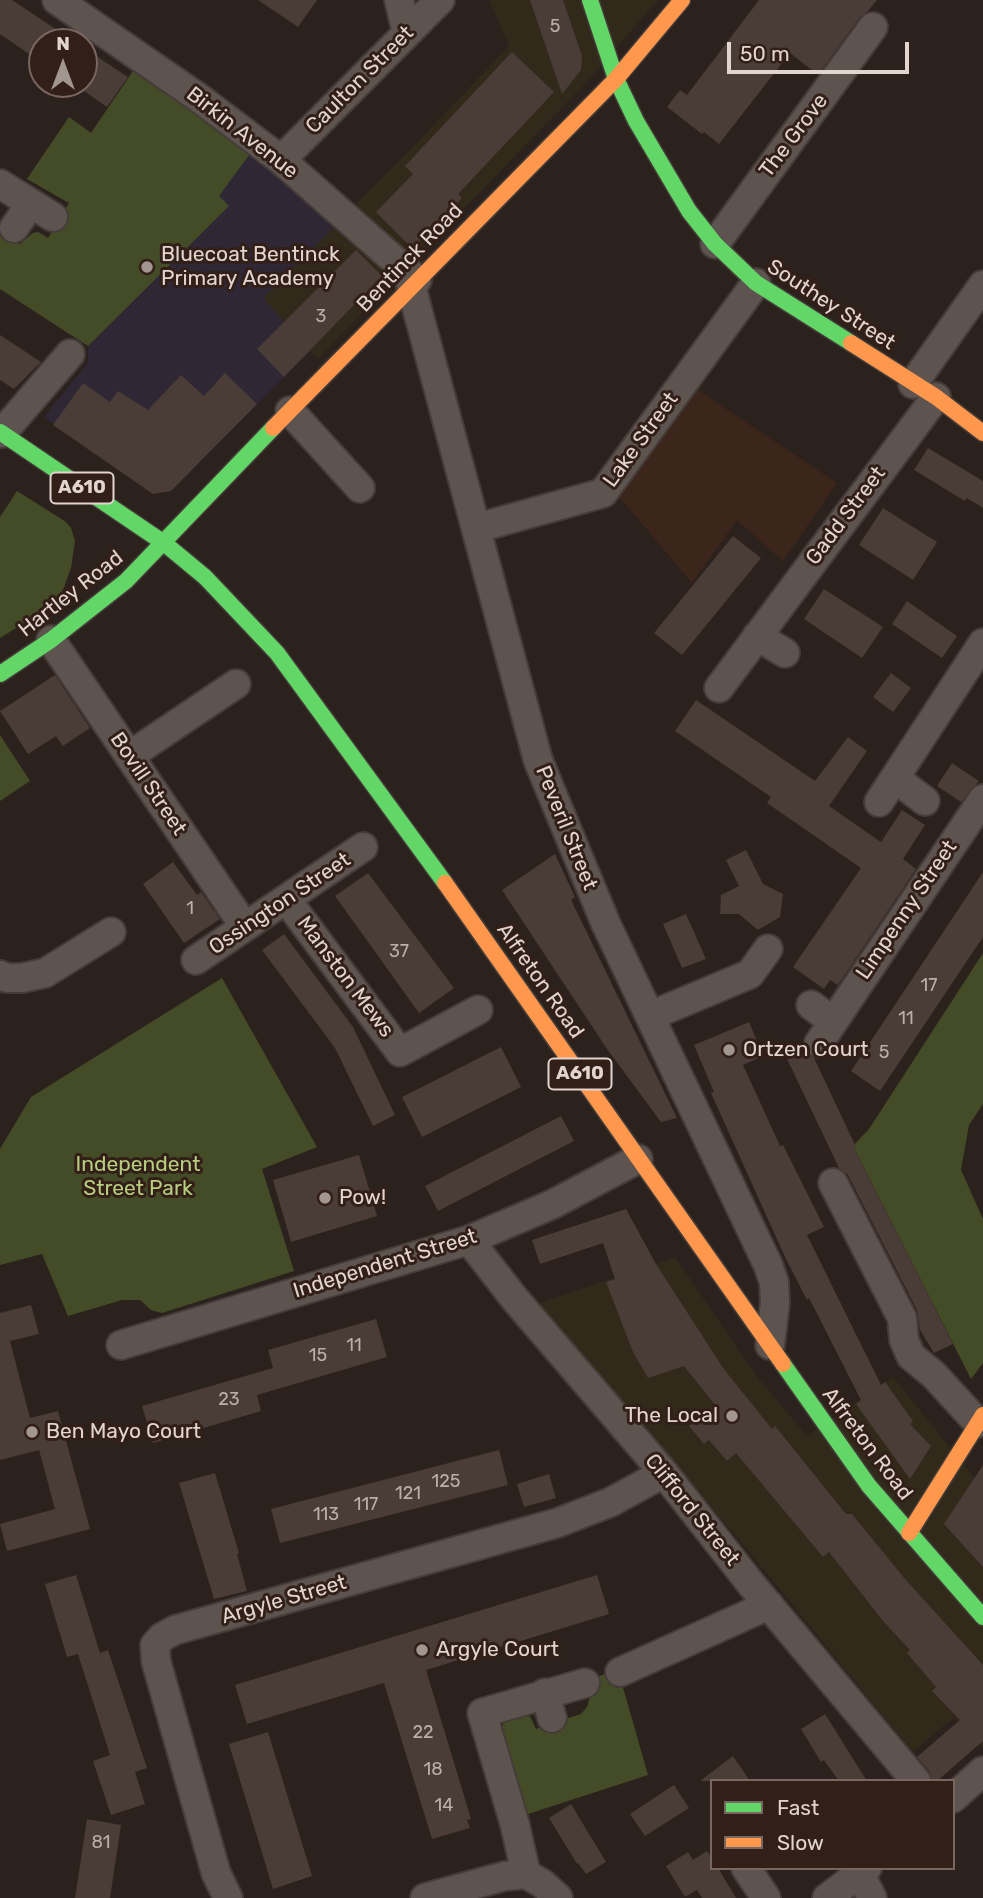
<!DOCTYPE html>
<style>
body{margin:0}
#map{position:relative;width:983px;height:1898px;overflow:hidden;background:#2c221d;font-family:Rubik,sans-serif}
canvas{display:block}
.legend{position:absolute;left:710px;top:1779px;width:245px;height:91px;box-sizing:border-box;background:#321f17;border:2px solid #786761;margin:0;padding:9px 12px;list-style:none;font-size:21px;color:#e2d4cf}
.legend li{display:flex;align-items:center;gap:14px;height:35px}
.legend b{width:35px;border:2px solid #786761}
.north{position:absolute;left:28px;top:28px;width:70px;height:70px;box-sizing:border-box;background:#321f17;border:2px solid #786761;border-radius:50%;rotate:0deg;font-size:19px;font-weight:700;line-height:28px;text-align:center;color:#e2d4cf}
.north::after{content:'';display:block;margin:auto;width:24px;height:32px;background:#a29691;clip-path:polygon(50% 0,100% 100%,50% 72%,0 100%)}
.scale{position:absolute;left:727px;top:42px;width:182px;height:32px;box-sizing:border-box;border:4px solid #e2d4cf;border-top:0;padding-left:9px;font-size:21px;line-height:24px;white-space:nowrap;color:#e2d4cf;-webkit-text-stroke:5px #321f17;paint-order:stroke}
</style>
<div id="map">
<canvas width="983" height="1898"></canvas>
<ul class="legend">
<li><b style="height:9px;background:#63d668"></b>Fast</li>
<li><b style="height:9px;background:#ff974d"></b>Slow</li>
</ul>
<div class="north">N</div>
<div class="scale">50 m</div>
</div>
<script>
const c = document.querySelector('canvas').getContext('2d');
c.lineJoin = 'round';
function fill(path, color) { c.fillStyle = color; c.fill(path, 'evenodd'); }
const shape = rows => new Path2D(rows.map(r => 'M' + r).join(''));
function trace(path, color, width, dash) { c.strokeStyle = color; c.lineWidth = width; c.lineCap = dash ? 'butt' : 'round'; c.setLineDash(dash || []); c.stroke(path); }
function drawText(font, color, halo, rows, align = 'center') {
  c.font = font + ' Rubik,sans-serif'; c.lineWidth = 6; c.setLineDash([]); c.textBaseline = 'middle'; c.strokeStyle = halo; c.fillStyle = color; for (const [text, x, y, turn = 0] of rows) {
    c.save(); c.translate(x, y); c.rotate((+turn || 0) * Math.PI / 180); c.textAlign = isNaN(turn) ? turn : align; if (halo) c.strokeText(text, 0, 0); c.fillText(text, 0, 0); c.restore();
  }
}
fill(shape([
 [489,0,658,0,584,85,318,359,262,298,405,155,509,46],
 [675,1257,758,1378,807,1436,893,1377,974,1477,983,1484,983,1748,954,1717,913,1752,740,1541,539,1303]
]), '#312a1a');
fill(shape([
 [692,386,837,483,783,561,737,520,692,583,617,494]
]), '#3c251a');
fill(shape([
 [135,68,252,151,335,226,263,298,310,351,171,491,153,494,44,417,88,363,88,346,0,289,0,233,20,244,33,233,38,232,48,238,69,203,27,179,69,117,91,133]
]), '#2f2734');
fill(shape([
 [135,68,252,151,219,196,229,206,88,346,0,289,0,233,20,244,33,233,38,232,48,238,69,203,27,179,69,117,91,133],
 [17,491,66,522,71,528,75,541,71,568,63,590,42,612,0,638,0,517],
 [0,735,30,781,0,801],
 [983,953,983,1104,969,1125,961,1170,983,1219,983,1363,971,1379,853,1146,869,1129],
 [222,978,317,1147,262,1169,294,1271,162,1313,151,1310,140,1300,122,1300,68,1316,42,1254,0,1265,0,1149,31,1097],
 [618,1670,648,1775,528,1814,502,1731,504,1720,526,1714,531,1718,536,1729,581,1714,587,1707,596,1677]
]), '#444c27');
fill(shape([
 [0,0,12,0,75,42,42,42,42,63,0,34],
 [258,0,317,0,298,27],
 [530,0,563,0,582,56,581,70,562,94],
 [759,0,877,0,868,11,860,17,818,75,790,53,719,144,704,132,702,134,667,107,680,90,687,95],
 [84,48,128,77,107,107,84,91],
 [512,52,554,92,458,194,462,198,413,249,376,212,413,174,405,166],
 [356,250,382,276,284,377,257,349],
 [0,335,41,362,14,389,0,380],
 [225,373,257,404,171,491,153,494,53,425,83,383,110,402,118,391,148,410,181,375,204,396],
 [928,448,983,481,983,508,967,498,965,501,914,470],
 [883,508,937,542,913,580,859,545],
 [733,536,761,558,682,655,654,633],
 [824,589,883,627,862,658,804,619],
 [907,601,957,636,942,658,892,624],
 [891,673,911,688,893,712,873,697],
 [55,675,90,728,63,746,56,736,28,754,0,711],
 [696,700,815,781,848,737,867,751,829,806,881,842,902,810,925,825,903,859,916,869,838,985,830,980,824,989,793,967,861,868,767,803,771,797,675,731],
 [952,763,979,781,961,802,937,786],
 [746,850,763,884,783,894,780,917,758,930,739,914,720,914,721,895,739,886,726,860],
 [555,854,575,897,571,900,677,1118,661,1122,607,1049,502,890],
 [173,862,197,895,201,892,220,919,184,943,143,884],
 [983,872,983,937,880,1091,851,1071],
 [368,873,454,988,419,1013,335,896],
 [686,914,706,959,682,968,663,924],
 [284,934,353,1027,395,1115,373,1126,335,1048,262,950],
 [749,1022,763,1056,743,1065,780,1146,783,1145,824,1227,807,1235,881,1385,885,1382,913,1421,910,1424,931,1446,910,1479,856,1404,861,1400,809,1298,807,1300,785,1257,711,1093,714,1092,694,1045],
 [501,1047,521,1087,422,1137,402,1097],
 [804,1051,814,1058,856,1147,854,1148,953,1344,934,1353,920,1330,917,1310,848,1175,839,1168,787,1059],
 [561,1116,574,1141,438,1211,425,1186],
 [359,1155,377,1216,291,1242,273,1180],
 [626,1209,656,1264,723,1368,772,1429,775,1426,846,1514,852,1514,905,1579,983,1665,983,1741,937,1781,932,1781,929,1771,917,1757,960,1720,932,1691,936,1687,907,1653,910,1650,884,1622,829,1552,823,1557,736,1453,727,1461,709,1440,704,1444,689,1426,715,1405,684,1366,648,1378,633,1352,606,1282,615,1279,603,1243,540,1264,532,1240],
 [31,1305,39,1334,10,1341,30,1418,58,1411,90,1529,7,1551,0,1524,55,1509,39,1450,0,1460,0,1313],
 [376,1319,387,1357,257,1395,261,1411,153,1443,142,1406,273,1368,268,1350],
 [499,1450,508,1485,280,1543,271,1509],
 [983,1465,983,1567,944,1524],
 [215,1473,239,1553,237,1554,247,1591,214,1599,179,1483],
 [549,1474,556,1498,524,1507,517,1484],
 [76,1575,100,1653,108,1650,147,1768,135,1772,145,1804,111,1815,93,1761,110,1755,78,1654,67,1657,45,1584],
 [597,1575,609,1614,426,1670,471,1819,467,1820,470,1828,432,1839,384,1683,247,1724,235,1685],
 [825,1714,867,1781,839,1781,824,1760,821,1762,801,1729],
 [268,1732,312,1876,273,1889,229,1744],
 [733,1756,750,1781,700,1781],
 [674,1785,689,1808,645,1836,630,1814],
 [571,1804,606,1862,586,1874,578,1863,577,1864,549,1818],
 [87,1819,121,1825,110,1898,75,1898],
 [707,1851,712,1858,712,1868,718,1868,736,1898,702,1898,697,1890,685,1897,666,1866,688,1852,693,1860]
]), '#4a3c36');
const street = shape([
 [57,0,199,98,281,160,417,280],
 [399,0,407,33],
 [281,160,440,0],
 [0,184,53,217],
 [14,228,31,203],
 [715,244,873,27],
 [411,286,538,760,606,924,768,1265,774,1282,775,1303,770,1345],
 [913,384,983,285],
 [290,411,360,488],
 [2,433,70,354],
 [477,528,603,493,756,283],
 [757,636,785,653],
 [51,640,245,927],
 [719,688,936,397],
 [129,756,236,684],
 [896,779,925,801],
 [879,802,983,643],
 [286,899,400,1052,478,1010],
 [196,960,363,847],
 [0,975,7,978,22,978,45,973,111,932],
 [811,1005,832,1021],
 [650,1016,750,974,768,949],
 [819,1043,983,799],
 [833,1183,902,1318,904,1340,911,1356,934,1375,978,1423],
 [469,1240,514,1298,664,1473,751,1584,916,1781],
 [121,1345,469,1240,553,1204,638,1159],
 [620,1672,769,1605],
 [545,1693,552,1718],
 [953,1798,983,1771],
 [746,1868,766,1898],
 [526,1874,515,1825,482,1713,585,1683],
 [860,1874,872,1898],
 [228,1898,216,1873,156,1661,155,1645,162,1637,175,1630,557,1523,611,1502,664,1473],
 [425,1898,505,1876,526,1874,543,1884,558,1898],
 [827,1898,867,1868]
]);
const fast = shape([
 [590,0,616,79,636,121,689,211,715,244,756,283,851,343],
 [0,432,164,543,205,577,277,653,445,883],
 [0,674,51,640,126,581,273,428],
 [783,1364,869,1486,983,1617]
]);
const slow = shape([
 [851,343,936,397,983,433],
 [273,428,616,79,682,0],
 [445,883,783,1364],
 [909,1533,983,1415]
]);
trace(street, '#453c39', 32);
trace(fast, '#453c39', 19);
trace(slow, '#453c39', 19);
trace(street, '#5d5450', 28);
trace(fast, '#63d668', 16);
trace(slow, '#ff974d', 16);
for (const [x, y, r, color] of [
 [147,267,7,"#a29691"],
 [729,1050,7,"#a29691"],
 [325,1198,7,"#a29691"],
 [732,1416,7,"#a29691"],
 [32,1432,7,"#a29691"],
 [422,1650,7,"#a29691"]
]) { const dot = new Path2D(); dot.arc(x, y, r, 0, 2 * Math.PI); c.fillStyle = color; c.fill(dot); trace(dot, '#321f17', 2.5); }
drawText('18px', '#bcaea9', null, [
 ["5",555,27],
 ["3",321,317],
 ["1",190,909],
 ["37",399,952],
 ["17",929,986],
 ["11",906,1019],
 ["5",884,1053],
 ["11",354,1346],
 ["15",318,1356],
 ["23",229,1400],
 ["125",446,1482],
 ["121",408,1494],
 ["117",366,1505],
 ["113",326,1515],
 ["22",423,1733],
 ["18",433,1770],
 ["14",444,1806],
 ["81",101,1843]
]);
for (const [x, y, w] of [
 [82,488,63],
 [580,1074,63]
]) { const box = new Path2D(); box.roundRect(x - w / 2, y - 15.5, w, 31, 5); c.fillStyle = '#321f17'; c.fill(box); trace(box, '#e2d4cf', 2); }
drawText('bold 19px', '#e2d4cf', null, [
 ["A610",82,488],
 ["A610",580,1074]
]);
drawText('21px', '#e2d4cf', '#321f17', [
 ["Caulton Street",360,80,-45],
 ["Birkin Avenue",242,133,38],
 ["The Grove",794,136,-53],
 ["Bentinck Road",410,258,-46],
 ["Southey Street",831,305,33],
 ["Lake Street",641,440,-54],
 ["Gadd Street",846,516,-53],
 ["Hartley Road",71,594,-38],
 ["Bovill Street",148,784,56],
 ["Peveril Street",566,828,68],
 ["Ossington Street",280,904,-34],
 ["Limpenny Street",907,910,-56],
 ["Manston Mews",345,977,53],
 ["Alfreton Road",540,981,55],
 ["Independent Street",385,1264,-17],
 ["Alfreton Road",867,1444,53],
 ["Clifford Street",692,1510,51],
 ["Argyle Street",284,1600,-16]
]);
drawText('21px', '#e2d4cf', '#321f17', [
 ["Bluecoat Bentinck",161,255],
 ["Primary Academy",161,279],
 ["Ortzen Court",743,1050],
 ["Pow!",339,1198],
 ["The Local",718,1416,"right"],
 ["Ben Mayo Court",46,1432],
 ["Argyle Court",436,1650]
], 'left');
drawText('21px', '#b8ce7f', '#321f17', [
 ["Independent",138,1165],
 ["Street Park",138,1189]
]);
</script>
